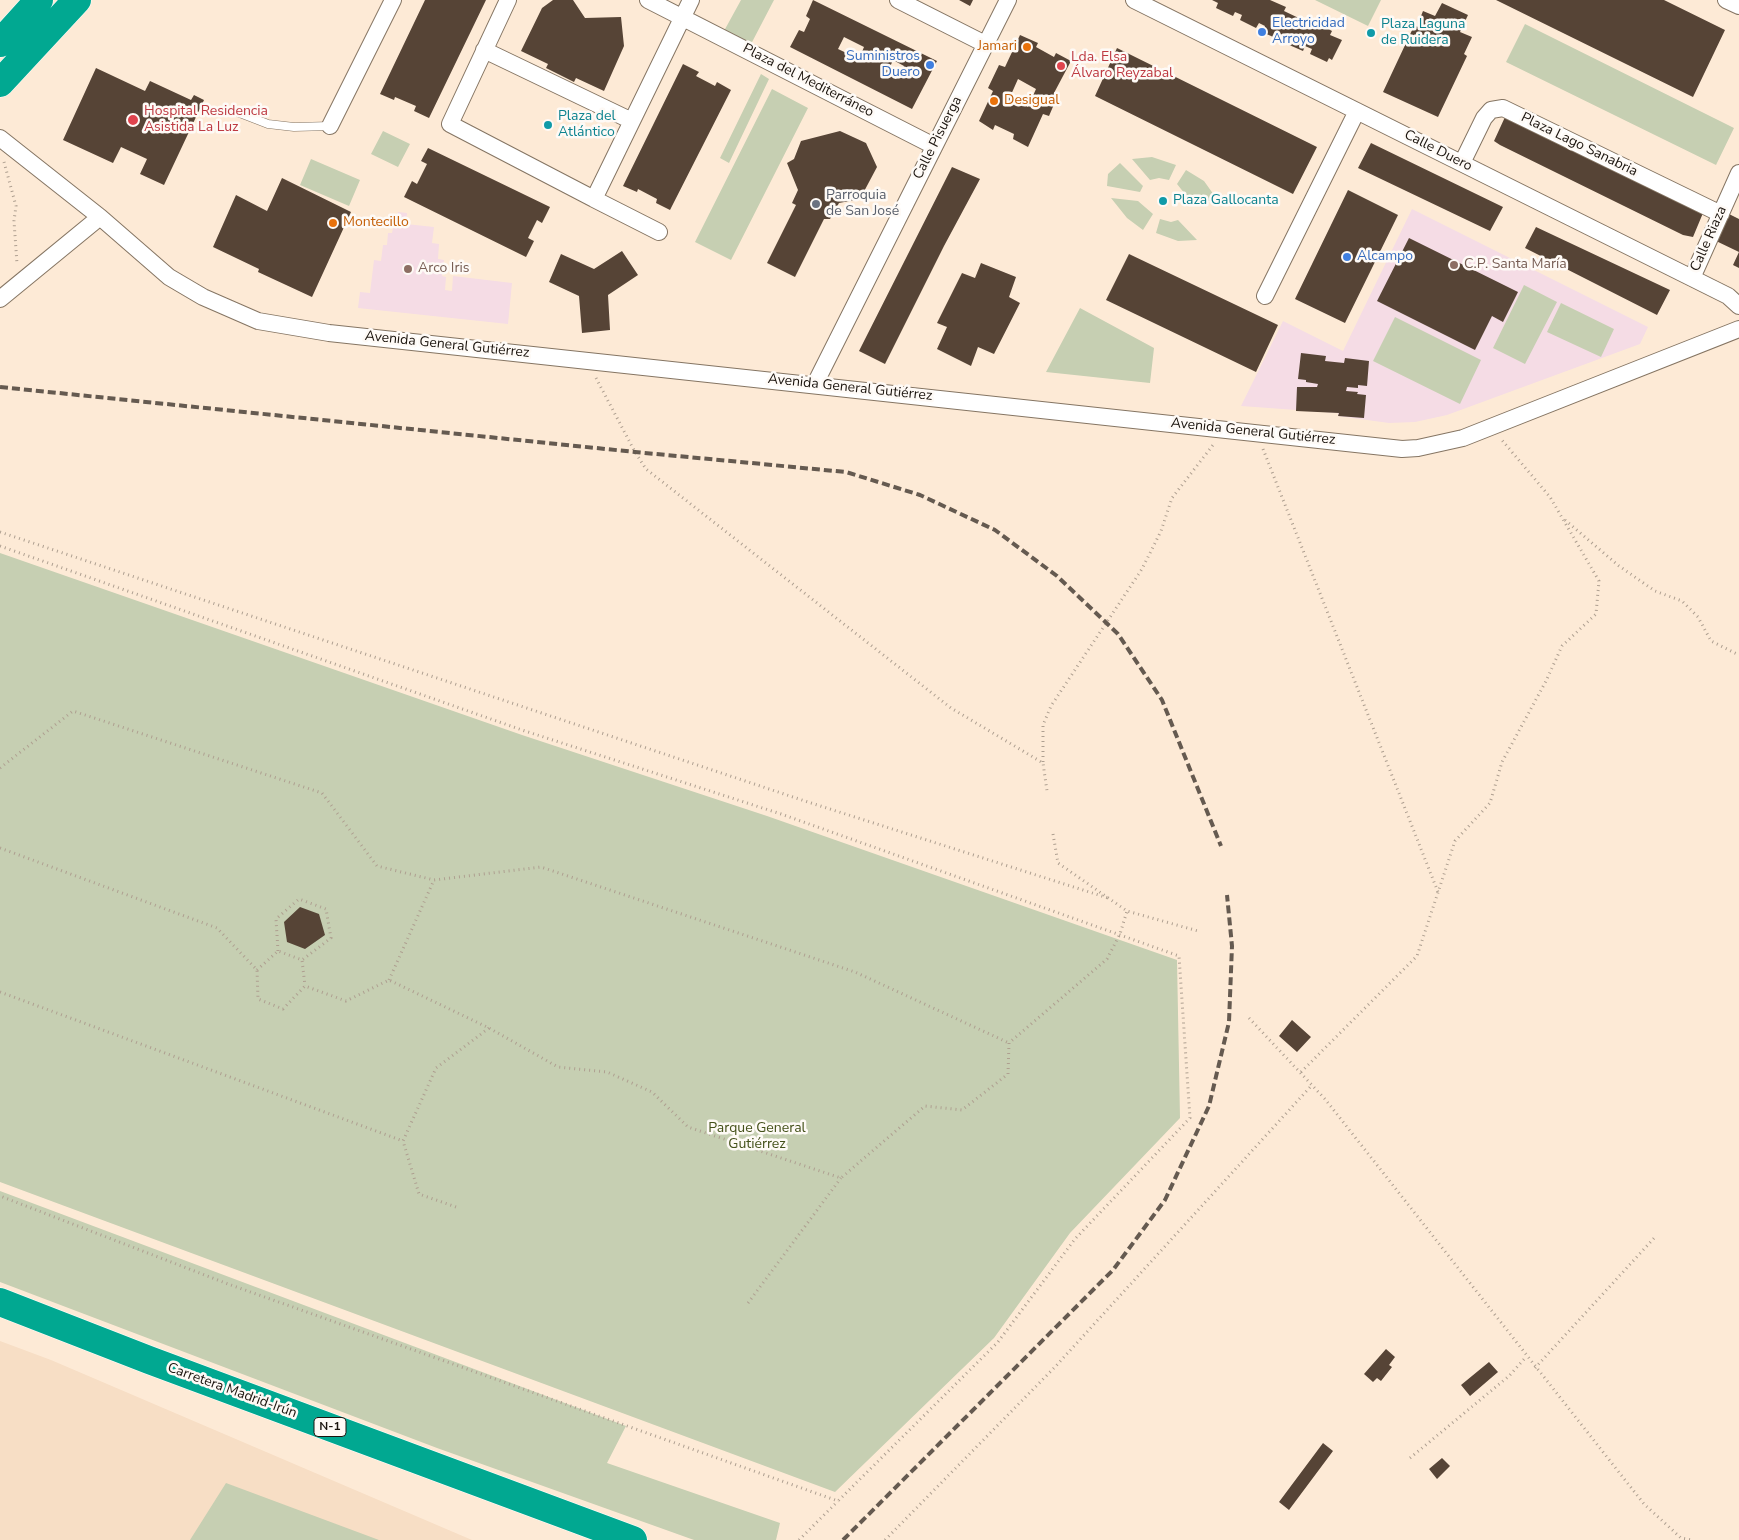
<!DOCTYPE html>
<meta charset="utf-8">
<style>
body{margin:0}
canvas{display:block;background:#fdead6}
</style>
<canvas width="1739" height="1540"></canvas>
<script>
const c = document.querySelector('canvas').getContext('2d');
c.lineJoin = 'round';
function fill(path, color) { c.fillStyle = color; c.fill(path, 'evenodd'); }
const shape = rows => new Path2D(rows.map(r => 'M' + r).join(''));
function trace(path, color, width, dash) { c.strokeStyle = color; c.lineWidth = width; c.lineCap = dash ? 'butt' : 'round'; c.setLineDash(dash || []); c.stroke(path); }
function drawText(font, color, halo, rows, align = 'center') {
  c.font = font + ' "Nunito Sans",sans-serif'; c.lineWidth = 5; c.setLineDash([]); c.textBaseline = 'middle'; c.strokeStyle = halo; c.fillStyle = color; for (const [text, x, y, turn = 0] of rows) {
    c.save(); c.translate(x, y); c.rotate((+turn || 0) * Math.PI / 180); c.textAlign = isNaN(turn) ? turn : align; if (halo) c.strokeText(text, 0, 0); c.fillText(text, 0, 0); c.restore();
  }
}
fill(shape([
 [0,1341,51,1360,472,1540,0,1540]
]), '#f7dec5');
fill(shape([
 [1412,209,1648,327,1640,344,1447,415,1415,422,1389,423,1338,416,1338,413,1241,406,1283,321,1343,351],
 [398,212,407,213,406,224,434,227,432,243,439,244,438,259,444,260,442,276,446,277,445,290,452,291,453,276,512,283,508,324,358,308,360,292,370,293,374,260,381,261,383,245,387,245,388,233,392,233,394,223,397,223]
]), '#f5dce5');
fill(shape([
 [741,0,774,0,750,46,724,31],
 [1315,0,1381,0,1368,26],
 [1525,24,1734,128,1716,165,1506,62],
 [761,74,769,79,729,163,720,158],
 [772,89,808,108,731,260,695,242],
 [383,131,410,144,398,167,371,154],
 [1152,157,1176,165,1169,180,1159,178,1150,180,1132,159],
 [311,159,360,180,349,206,300,185],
 [1120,163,1143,186,1140,192,1107,186,1108,174],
 [1186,170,1204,181,1219,202,1189,199,1177,184],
 [1111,198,1138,201,1153,214,1143,230,1127,218],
 [1160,219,1171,222,1178,220,1197,240,1178,241,1156,233],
 [1524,285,1557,302,1525,364,1493,348],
 [1561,303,1614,329,1601,357,1547,332],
 [1080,308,1154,348,1150,383,1046,372],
 [1395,317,1481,360,1460,404,1373,361],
 [0,553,522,735,767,816,1177,960,1180,1118,1070,1233,994,1338,835,1492,0,1182],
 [0,1191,626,1426,607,1463,780,1523,776,1540,694,1540,437,1448,0,1282],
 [226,1483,379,1540,190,1540]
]), '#c6cfb2');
fill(shape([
 [425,0,486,0,429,118,414,111,416,106,395,97,394,100,380,94],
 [553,0,573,0,585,18,621,17,624,46,604,91,576,78,574,82,546,68,548,64,521,51,542,8],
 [813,0,937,61,912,109,790,47,799,30,804,32,810,19,806,16],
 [844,37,864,47,859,59,838,49],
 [893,60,904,66,903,69,908,72,904,78,899,75,896,79,887,74],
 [959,0,973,0,970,6],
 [1212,0,1270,0,1286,7,1284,11,1307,22,1309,19,1332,31,1330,35,1342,40,1332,60,1329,58,1327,62,1310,54,1312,49,1305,46,1303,51,1287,44,1289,39,1282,35,1280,40,1262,32,1265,26,1259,23,1256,28,1240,20,1242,15,1235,12,1233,16,1216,8,1218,3],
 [1496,0,1664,0,1725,30,1693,97],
 [1442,3,1468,15,1460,32,1472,37,1464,54,1467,56,1438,117,1383,92,1414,26,1419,27,1421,22,1419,21,1423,11,1435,16],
 [1020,35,1038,43,1036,47,1054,57,1056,53,1071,61,1054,93,1058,95,1049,116,1043,114,1028,147,1013,139,1014,134,995,125,993,130,979,121,993,91,988,88,999,65,1005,67],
 [1018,79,1036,89,1028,107,1010,97],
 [1117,48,1317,147,1293,194,1095,96],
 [683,64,699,72,696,76,715,86,717,82,731,90,670,210,656,203,657,199,638,189,637,192,623,186],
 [96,68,145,91,150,81,191,100,194,95,204,100,164,185,140,174,147,159,121,147,113,163,63,140],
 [1505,117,1703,213,1693,237,1683,235,1500,145,1494,141],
 [840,131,866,143,877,167,860,199,839,203,830,219,824,219,795,277,767,263,796,205,792,203,798,190,787,163,794,159,801,141],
 [1371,143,1503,207,1490,231,1358,168],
 [428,148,550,207,542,223,537,220,528,238,534,241,526,257,404,197,412,181,417,184,427,164,421,161],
 [952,167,980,179,944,246,885,364,859,351],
 [282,178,351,212,312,297,258,272,259,269,213,247,236,195,267,211],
 [1348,190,1398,215,1345,323,1295,299],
 [1727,213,1739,219,1739,252,1714,240],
 [1536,227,1670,290,1657,315,1525,248],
 [1409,238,1518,292,1503,322,1492,316,1475,350,1377,301],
 [622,251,638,275,608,295,610,330,582,333,579,296,549,282,561,254,594,269],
 [1739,252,1739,268,1733,265],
 [1129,254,1278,325,1256,372,1106,300],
 [981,263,1016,277,1009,297,1020,303,994,354,978,347,971,366,937,349,947,327,937,323,962,273,975,278],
 [1301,353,1326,356,1325,361,1344,363,1345,358,1369,361,1367,386,1358,385,1358,388,1347,387,1346,391,1358,392,1357,394,1366,395,1364,418,1338,416,1339,413,1296,411,1297,387,1317,387,1318,384,1306,382,1306,380,1298,379],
 [300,907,319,914,325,935,305,949,287,942,284,922],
 [1292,1020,1311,1037,1297,1052,1279,1036],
 [1386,1349,1395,1357,1389,1365,1392,1367,1381,1381,1377,1378,1373,1382,1364,1374],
 [1489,1362,1498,1372,1470,1396,1461,1385],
 [1323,1443,1333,1451,1289,1510,1279,1502],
 [1442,1458,1450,1466,1437,1479,1429,1469]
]), '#564436');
const lane = shape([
 [237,112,268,124,294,127,330,126]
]);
const street = shape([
 [508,0,450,124,594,199,691,0],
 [648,0,934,146],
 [898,0,985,44],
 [1134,0,1728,296,1739,306],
 [1726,0,1739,6],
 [484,50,632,121],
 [330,126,393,0],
 [0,138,100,217,169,277,203,297,258,321,329,333,1402,449,1418,448,1463,438,1739,329],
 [1462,163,1484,118,1491,110,1503,108,1721,214],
 [594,199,659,232],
 [1692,278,1739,173],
 [1265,296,1357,111],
 [0,299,100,217],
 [815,384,1008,0]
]);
const highway = shape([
 [0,43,39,0],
 [0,83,77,0],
 [0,1302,149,1360,633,1540]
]);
trace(lane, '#857563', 9);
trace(street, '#857563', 18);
trace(highway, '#fff', 29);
trace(shape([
 [4,162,16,206,14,221,17,264],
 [596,378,635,452,646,469,951,708,1043,763,1047,791],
 [1263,449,1438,892],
 [1565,520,1619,566,1655,591,1682,601,1698,617,1711,641,1739,655],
 [0,532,808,802,1108,898],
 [0,546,522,730,781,814,1179,956,1190,1118,1075,1239,998,1342,838,1501,228,1284,0,1196],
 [1043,762,1043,725,1051,706,1142,569,1161,531,1172,498,1213,445],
 [0,768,73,711,322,793,377,866,434,880,541,867,855,972,1009,1043],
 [1053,834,1058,863,1127,911,1198,931],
 [0,848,217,928,257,970,258,999,283,1009,305,986,346,1001,389,980,489,1028,558,1067,607,1072,652,1092,688,1127,841,1178,925,1106,962,1110,1008,1074,1009,1043,1107,959,1120,934,1127,911],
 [278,951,276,919,299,899,326,909,331,938,302,960],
 [257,970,278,951,302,960,305,986],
 [389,980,434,880],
 [0,992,403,1141],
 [1249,1018,1325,1099,1644,1504,1681,1538,1692,1540],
 [1301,1072,1417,956,1455,841,1490,803,1502,762,1546,681,1562,646,1596,614,1599,581,1550,497,1501,439],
 [456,1207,419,1194,403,1141,436,1068,489,1028],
 [748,1303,841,1178],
 [1535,1368,1656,1236],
 [1410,1458,1509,1376,1526,1357],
 [799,1540,838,1501],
 [885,1540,1055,1367,1312,1085]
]), '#ae9f90', 3, [1, 4]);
trace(lane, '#fff', 8);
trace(street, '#fff', 16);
trace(highway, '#01a891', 28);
trace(shape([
 [0,387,635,452,846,472,920,495,995,530,1057,576,1118,634,1162,700,1221,846],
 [843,1540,1113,1270,1165,1200,1209,1106,1229,1022,1232,946,1227,895]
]), '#655a50', 4, [8, 4]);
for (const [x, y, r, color] of [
 [1262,32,5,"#3f7fe0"],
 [1371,33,5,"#0f9aa8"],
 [1027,47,5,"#e8710a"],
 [930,65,5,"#3f7fe0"],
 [1061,66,5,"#e0444e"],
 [994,101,5,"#e8710a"],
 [133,120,6,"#e0444e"],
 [548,125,5,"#0f9aa8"],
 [1163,201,5,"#0f9aa8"],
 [816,204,5,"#6b7280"],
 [333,223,5,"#e8710a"],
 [1347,257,5,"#3f7fe0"],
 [1454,265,5,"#8d6e63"],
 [408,269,5,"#8d6e63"]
]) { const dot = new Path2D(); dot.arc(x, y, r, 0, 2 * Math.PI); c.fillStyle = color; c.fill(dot); trace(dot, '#fefaf6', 2); }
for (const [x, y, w] of [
 [330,1427,32]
]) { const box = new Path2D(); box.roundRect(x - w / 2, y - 9.5, w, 19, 4); c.fillStyle = '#fefaf6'; c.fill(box); trace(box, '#1b140e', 1); }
drawText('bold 12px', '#1b140e', null, [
 ["N-1",330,1427]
]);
drawText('14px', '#366cbe', '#fefaf6', [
 ["Electricidad",1272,24],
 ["Arroyo",1272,40],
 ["Suministros",920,57,"right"],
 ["Duero",920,73,"right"],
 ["Alcampo",1357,257]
], 'left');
drawText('14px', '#0d838f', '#fefaf6', [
 ["Plaza Laguna",1381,25],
 ["de Ruidera",1381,41],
 ["Plaza del",558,117],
 ["Atlántico",558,133],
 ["Plaza Gallocanta",1173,201]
], 'left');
drawText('14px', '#c56008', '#fefaf6', [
 ["Jamari",1017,47,"right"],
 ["Desigual",1004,101],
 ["Montecillo",343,223]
], 'left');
drawText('14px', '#be3a42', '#fefaf6', [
 ["Lda. Elsa",1071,58],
 ["Álvaro Reyzabal",1071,74],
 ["Hospital Residencia",144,112],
 ["Asistida La Luz",144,128]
], 'left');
drawText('14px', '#1b140e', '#fefaf6', [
 ["Plaza del Mediterráneo",808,81,27],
 ["Calle Pisuerga",938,138,-63],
 ["Plaza Lago Sanabria",1579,145,26],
 ["Calle Duero",1438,151,27],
 ["Calle Riaza",1709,239,-66],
 ["Avenida General Gutiérrez",447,345,6],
 ["Avenida General Gutiérrez",850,388,6],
 ["Avenida General Gutiérrez",1253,432,6],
 ["Carretera Madrid-Irún",232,1391,20]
]);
drawText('14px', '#5b616d', '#fefaf6', [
 ["Parroquia",826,196],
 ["de San José",826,212]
], 'left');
drawText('14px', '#785e54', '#fefaf6', [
 ["C.P. Santa María",1464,265],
 ["Arco Iris",418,269]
], 'left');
drawText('14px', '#44511a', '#fefaf6', [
 ["Parque General",757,1129],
 ["Gutiérrez",757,1145]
]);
</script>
